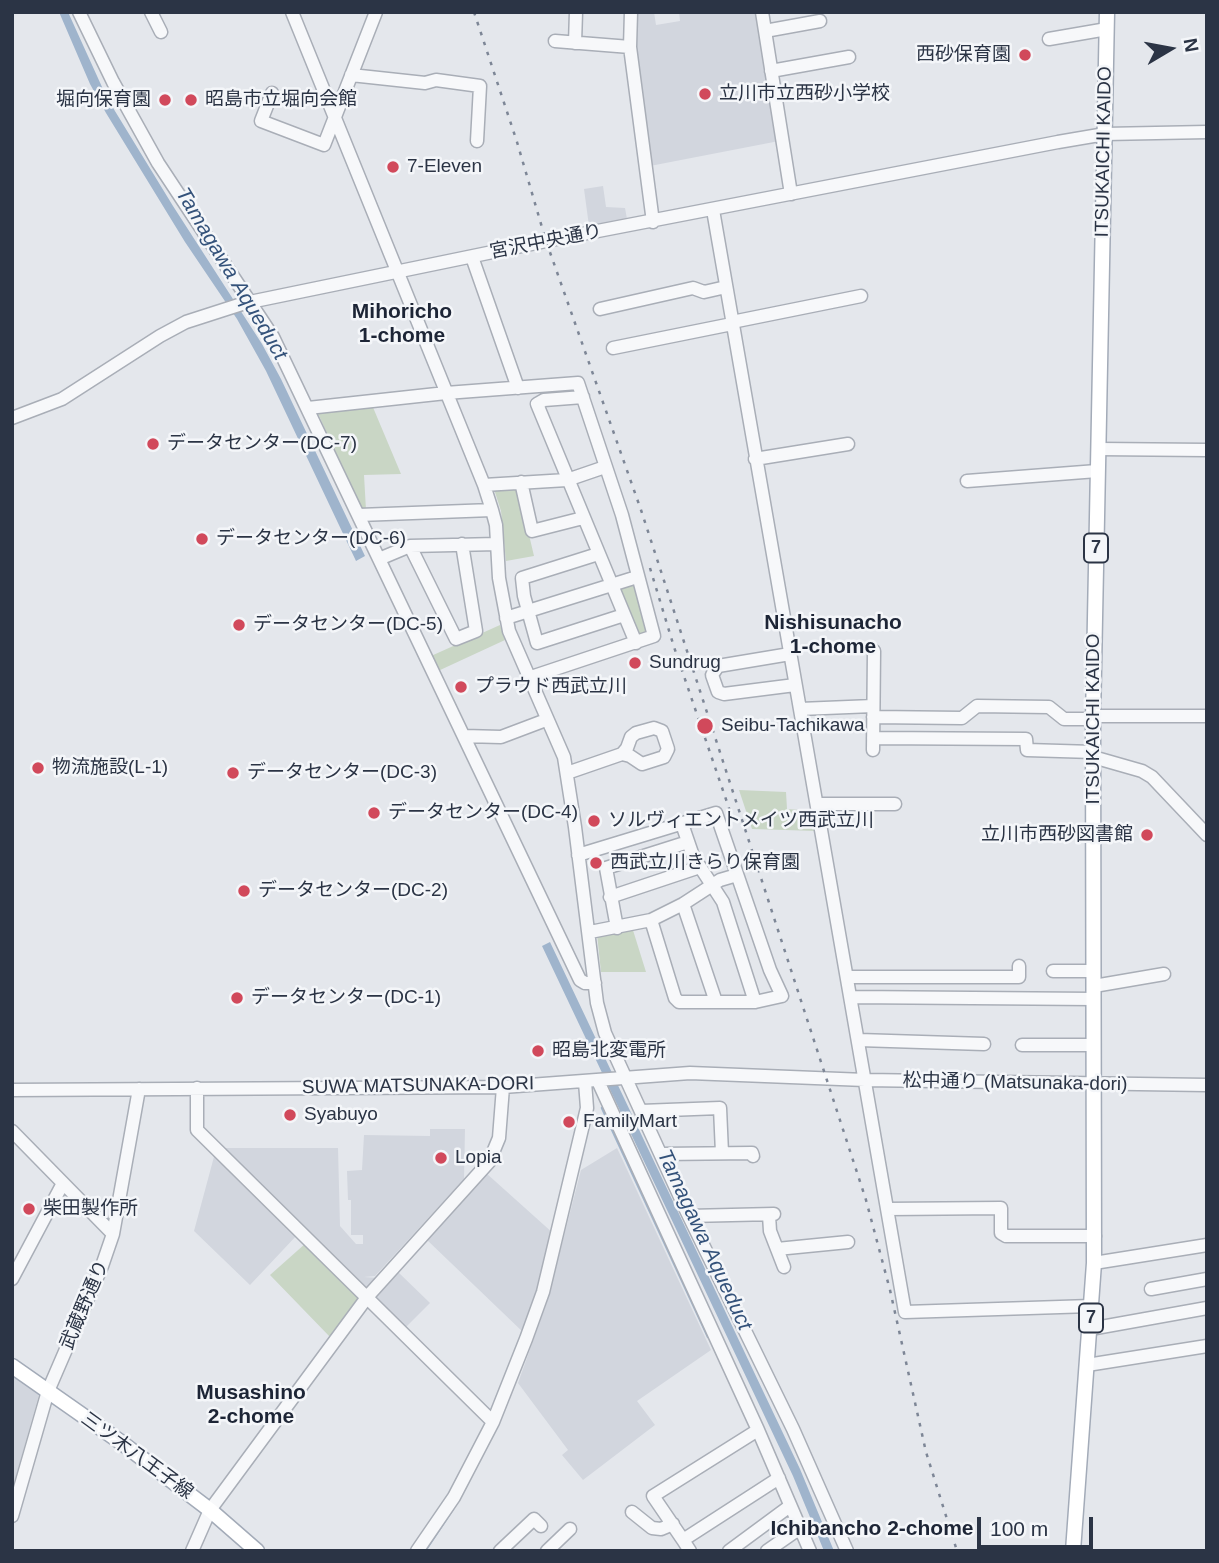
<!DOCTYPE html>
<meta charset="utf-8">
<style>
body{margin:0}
#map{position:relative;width:1219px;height:1563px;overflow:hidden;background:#e4e7ec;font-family:Arial,sans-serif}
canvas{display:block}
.frame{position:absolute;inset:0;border:14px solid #2b3445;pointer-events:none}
.north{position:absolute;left:1135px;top:14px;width:70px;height:70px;-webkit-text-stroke:5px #f4f6f9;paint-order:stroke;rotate:80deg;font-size:19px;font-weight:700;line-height:28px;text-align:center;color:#2b3445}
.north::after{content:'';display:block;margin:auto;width:24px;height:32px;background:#2b3445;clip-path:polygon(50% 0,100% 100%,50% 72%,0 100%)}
.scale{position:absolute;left:977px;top:1517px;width:116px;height:32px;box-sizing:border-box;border:4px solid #2b3445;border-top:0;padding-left:9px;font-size:21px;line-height:24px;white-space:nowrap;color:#2b3445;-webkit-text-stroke:5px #f4f6f9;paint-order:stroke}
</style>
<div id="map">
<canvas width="1219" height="1563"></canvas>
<div class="frame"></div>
<div class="north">N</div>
<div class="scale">100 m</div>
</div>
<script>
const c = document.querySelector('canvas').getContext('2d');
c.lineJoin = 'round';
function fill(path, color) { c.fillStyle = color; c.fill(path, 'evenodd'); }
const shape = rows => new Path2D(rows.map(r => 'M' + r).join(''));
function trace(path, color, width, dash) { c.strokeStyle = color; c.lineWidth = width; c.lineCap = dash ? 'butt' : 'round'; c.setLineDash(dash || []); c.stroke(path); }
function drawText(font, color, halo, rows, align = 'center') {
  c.font = font + ' Arial,"Noto Sans JP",sans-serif'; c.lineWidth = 5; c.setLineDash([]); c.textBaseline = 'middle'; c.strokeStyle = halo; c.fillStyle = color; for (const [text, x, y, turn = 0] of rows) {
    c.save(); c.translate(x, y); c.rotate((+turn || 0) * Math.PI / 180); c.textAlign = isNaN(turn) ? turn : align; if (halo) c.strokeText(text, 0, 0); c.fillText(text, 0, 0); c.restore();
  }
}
fill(shape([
 [636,12,654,12,656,25,680,21,679,12,756,12,779,141,650,166,634,47],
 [603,186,606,207,625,208,627,219,589,226,584,189],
 [430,1129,465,1129,464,1179,375,1276,364,1277,378,1278,370,1287,364,1287,224,1148,338,1148,340,1226,356,1244,363,1244,363,1235,351,1235,351,1200,348,1200,347,1171,362,1170,364,1135,430,1136],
 [617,1148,711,1350,637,1401,655,1425,583,1480,562,1455,568,1450,518,1383,547,1302,581,1170],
 [215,1153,298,1234,250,1285,194,1231],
 [486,1173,554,1234,525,1334,426,1239],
 [397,1271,430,1303,404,1329,376,1302,374,1295],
 [12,1371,40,1391,12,1490]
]), '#d2d6de');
fill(shape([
 [372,405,401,474,364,475,366,510,361,510,317,411],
 [518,488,534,556,506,561,501,511,494,489],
 [636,584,649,632,639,636,618,589],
 [500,625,505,640,438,671,431,656],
 [739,790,786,792,787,809,812,811,817,831,752,829],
 [632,927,646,972,601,972,597,934],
 [306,1243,361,1297,330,1337,270,1275]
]), '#c9d6c5');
fill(shape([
 [59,12,68,12,107,98,173,206,262,344,281,379,365,556,356,561,266,371,237,319,185,242,106,113,90,84],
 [550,942,800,1469,834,1551,824,1551,793,1476,542,946]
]), '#9fb4cc');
trace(shape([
 [602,1108,708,1337],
 [425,1551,453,1509]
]), '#9fb4cc', 2.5);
const minor = shape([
 [79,12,113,82,158,163,273,337,580,980,585,983,595,983],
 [151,12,161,32],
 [292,12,484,485,492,510,496,525,499,578,509,631,564,757,575,827,597,1003,605,1033,686,1210,793,1429,847,1551],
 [631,12,630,47,653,222],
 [762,12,791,194],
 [765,31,820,21],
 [1049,39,1107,29],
 [555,41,630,47],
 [575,43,576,12],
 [771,71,849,57],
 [351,75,425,83,436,80,480,86,477,141],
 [272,93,261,121,324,145,376,12],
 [713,210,905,1312,1091,1306],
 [472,257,518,388],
 [600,309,693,288,704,292,726,287],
 [732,322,861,296],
 [613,348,732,324],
 [583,397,544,400,537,404,636,643],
 [308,408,446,393,578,383,622,515,654,636,528,678],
 [12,418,62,399,160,336,186,322,245,303,546,241,1058,142,1105,134,1207,132],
 [1098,449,1207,450],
 [755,459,848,444],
 [967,481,1097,471],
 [521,482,532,531,583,518],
 [484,485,567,480,605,467],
 [359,515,492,510],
 [410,546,456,639,476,631,462,544],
 [598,554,522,578,524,596,537,643,624,615],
 [379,559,410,546,497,544],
 [506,618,637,577],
 [790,654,718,666,712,675,718,692,724,694,795,685],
 [800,709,873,706],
 [1093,716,1207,716],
 [873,717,962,718,977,706,1049,707,1064,719,1093,719],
 [464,736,501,737,546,720],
 [873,738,1026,739,1027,750,1093,752],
 [873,750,874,651],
 [1093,757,1142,771,1152,777,1207,835],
 [567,773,622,754,627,748,631,737,636,733,654,728,662,731,668,749,664,757,642,764,630,756,622,754],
 [817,804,895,804],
 [682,824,693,856,723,902,755,1002],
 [578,855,716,813,770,970,782,996,755,1002,679,1002,675,998,651,920],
 [610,897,700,867],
 [683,904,716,1002],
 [617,928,606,868,688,842],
 [590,932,651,920,683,904,720,880,737,875],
 [1053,971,1094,971],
 [847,977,1019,977,1019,966],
 [1094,986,1164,974],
 [851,997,1094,999],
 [859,1040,984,1044],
 [1022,1045,1094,1045],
 [598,1081,758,1430,810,1551],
 [197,1088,197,1130,493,1422],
 [12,1090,503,1087,690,1073,865,1080,1207,1085],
 [641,1111,720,1108,722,1153],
 [12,1131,113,1234],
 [661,1154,752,1153,753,1156],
 [887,1209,1001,1208,1001,1233,1006,1236,1095,1236],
 [769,1215,770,1231,784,1267],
 [689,1216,774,1214],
 [777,1249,848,1242],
 [1094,1263,1207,1245],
 [12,1279,62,1185],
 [1151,1289,1207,1279],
 [1090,1329,1207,1308],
 [1087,1365,1207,1346],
 [632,1512,652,1528,661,1529,673,1524],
 [12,1516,48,1391,102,1266,113,1234,139,1089],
 [683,1540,653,1496,758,1430],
 [192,1551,210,1510,368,1296,489,1162,499,1138,503,1087],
 [417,1551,454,1497,493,1422,526,1339,543,1292,587,1108,585,1082],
 [500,1551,534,1519,541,1526],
 [547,1551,570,1529],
 [690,1551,683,1540,779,1478],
 [729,1551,790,1506],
 [767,1551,800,1528]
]);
const major = shape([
 [12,1366,122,1443,210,1510,257,1551],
 [1073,1551,1094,1263,1093,719,1107,12]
]);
trace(minor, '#a9aeb7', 15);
trace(major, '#a3abb8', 17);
trace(minor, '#f7f8fa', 12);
trace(major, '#fff', 14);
trace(shape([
 [474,12,517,142,546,241,641,510,866,1200,890,1290,926,1452,957,1551],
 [650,568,674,647,731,814]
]), '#7d8696', 2.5, [3.5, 7]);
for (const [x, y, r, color] of [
 [1025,55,7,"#d1495b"],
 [705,94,7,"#d1495b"],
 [165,100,7,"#d1495b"],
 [191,100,7,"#d1495b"],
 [393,167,7,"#d1495b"],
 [153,444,7,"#d1495b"],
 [202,539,7,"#d1495b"],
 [239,625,7,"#d1495b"],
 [635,663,7,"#d1495b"],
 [461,687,7,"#d1495b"],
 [705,726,9,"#d1495b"],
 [38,768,7,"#d1495b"],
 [233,773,7,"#d1495b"],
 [374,813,7,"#d1495b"],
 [594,821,7,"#d1495b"],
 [1147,835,7,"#d1495b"],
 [596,863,7,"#d1495b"],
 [244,891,7,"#d1495b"],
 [237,998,7,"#d1495b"],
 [538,1051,7,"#d1495b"],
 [290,1115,7,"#d1495b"],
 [569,1122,7,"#d1495b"],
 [441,1158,7,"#d1495b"],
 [29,1209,7,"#d1495b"]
]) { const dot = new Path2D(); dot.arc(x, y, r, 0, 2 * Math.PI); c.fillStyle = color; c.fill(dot); trace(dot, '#f4f6f9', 2.5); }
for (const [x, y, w] of [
 [1096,548,24],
 [1091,1318,24]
]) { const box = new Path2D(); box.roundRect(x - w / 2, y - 14.5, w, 29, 5); c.fillStyle = '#f4f6f9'; c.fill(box); trace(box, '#2b3445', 2); }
drawText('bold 18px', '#2b3445', null, [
 ["7",1096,548],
 ["7",1091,1318]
]);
drawText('19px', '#2b3445', '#f4f6f9', [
 ["西砂保育園",1011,55,"right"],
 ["立川市立西砂小学校",719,94],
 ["堀向保育園",151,100,"right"],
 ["昭島市立堀向会館",205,100],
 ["7-Eleven",407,167],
 ["データセンター(DC-7)",167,444],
 ["データセンター(DC-6)",216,539],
 ["データセンター(DC-5)",253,625],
 ["Sundrug",649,663],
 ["プラウド西武立川",475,687],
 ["Seibu-Tachikawa",721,726],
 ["物流施設(L-1)",52,768],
 ["データセンター(DC-3)",247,773],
 ["データセンター(DC-4)",388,813],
 ["ソルヴィエントメイツ西武立川",608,821],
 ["立川市西砂図書館",1133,835,"right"],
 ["西武立川きらり保育園",610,863],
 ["データセンター(DC-2)",258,891],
 ["データセンター(DC-1)",251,998],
 ["昭島北変電所",552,1051],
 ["Syabuyo",304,1115],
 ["FamilyMart",583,1122],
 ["Lopia",455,1158],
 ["柴田製作所",43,1209]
], 'left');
drawText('19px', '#2b3445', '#f4f6f9', [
 ["ITSUKAICHI KAIDO",1104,152,-89],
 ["宮沢中央通り",546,242,-11],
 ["ITSUKAICHI KAIDO",1094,719,-90],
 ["松中通り (Matsunaka-dori)",1015,1083,1],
 ["SUWA MATSUNAKA-DORI",418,1086,-1],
 ["武蔵野通り",85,1305,-67],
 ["三ツ木八王子線",137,1456,36]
]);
drawText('italic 21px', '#34527a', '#f4f6f9', [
 ["Tamagawa Aqueduct",231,274,59],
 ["Tamagawa Aqueduct",704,1240,65]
]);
drawText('bold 21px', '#1d2536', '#f4f6f9', [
 ["Mihoricho",402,312],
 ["1-chome",402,336],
 ["Nishisunacho",833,623],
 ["1-chome",833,647],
 ["Musashino",251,1393],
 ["2-chome",251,1417],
 ["Ichibancho 2-chome",872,1529]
]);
</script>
